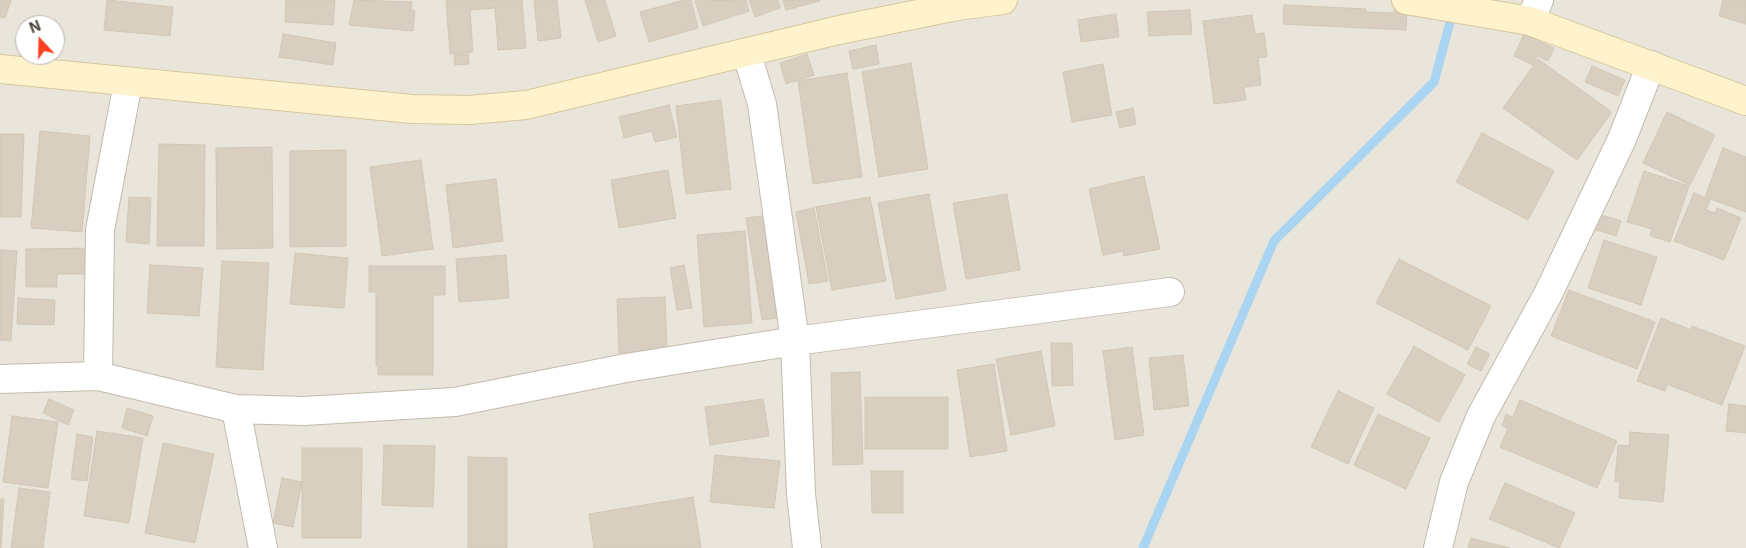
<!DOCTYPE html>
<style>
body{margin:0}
#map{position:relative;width:1746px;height:548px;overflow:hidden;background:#f6f3ec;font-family:Inter,sans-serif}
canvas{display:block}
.north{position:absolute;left:15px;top:15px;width:50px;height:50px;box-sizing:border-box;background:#fff;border:1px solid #b7b4b0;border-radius:50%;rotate:339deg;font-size:14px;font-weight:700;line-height:20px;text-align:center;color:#4b4439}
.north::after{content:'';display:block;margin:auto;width:18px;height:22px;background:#fc3f1d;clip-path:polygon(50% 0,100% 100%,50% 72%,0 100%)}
</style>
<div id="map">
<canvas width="1746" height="548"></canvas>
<div class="north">N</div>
</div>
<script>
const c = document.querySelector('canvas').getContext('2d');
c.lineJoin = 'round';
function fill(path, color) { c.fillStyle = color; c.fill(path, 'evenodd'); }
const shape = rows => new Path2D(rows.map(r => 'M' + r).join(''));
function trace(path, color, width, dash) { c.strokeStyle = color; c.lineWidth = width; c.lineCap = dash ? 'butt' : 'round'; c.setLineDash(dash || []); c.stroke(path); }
fill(shape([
 [0,0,1746,0,1746,548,0,548],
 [25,25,55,25,55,55,25,55]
]), '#eae5da');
trace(shape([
 [1143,548,1274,241,1434,82,1453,11]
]), '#a9d4f2', 9);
const building = shape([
 [0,0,11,0,5,18,0,17,0,0],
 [107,0,173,7,170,36,104,30,107,0],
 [286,0,335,0,333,25,285,22,286,0],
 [354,0,412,2,411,10,415,11,413,31,349,25,354,0],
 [446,0,522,0,526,48,498,50,495,8,470,10,473,52,450,54,446,0],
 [534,0,557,0,561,38,538,41,534,0],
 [585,0,605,0,616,36,598,42,585,0],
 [684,0,691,0,698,28,649,42,640,12,684,0],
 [746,0,749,11,703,26,695,1,746,0],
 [749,0,778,0,780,8,755,17,749,0],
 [783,0,819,0,820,1,786,10,783,0],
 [1723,0,1746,0,1746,24,1719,16,1723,0],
 [1284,5,1366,9,1366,12,1394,13,1394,10,1407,11,1406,30,1283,24,1284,5],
 [1190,10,1192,34,1149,36,1147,12,1190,10],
 [1116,14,1119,37,1081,42,1078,20,1116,14],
 [1252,15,1255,34,1264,33,1267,57,1258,58,1261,85,1244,87,1246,100,1214,104,1203,21,1252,15],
 [283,34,336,43,333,65,279,57,283,34],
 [1524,34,1554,48,1548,61,1537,56,1533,65,1514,56,1524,34],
 [876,45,879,64,853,69,849,51,876,45],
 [468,54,469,64,455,65,454,55,468,54],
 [807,54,814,75,786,84,780,63,807,54],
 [1538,59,1612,112,1577,160,1503,108,1538,59],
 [911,63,928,169,879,177,862,72,911,63],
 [1103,64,1112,115,1072,122,1063,72,1103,64],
 [1592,66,1625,80,1618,96,1585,82,1592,66],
 [847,73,862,177,813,184,798,81,847,73],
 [721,100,731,189,686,194,676,106,721,100],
 [669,105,677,137,655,142,652,131,624,138,619,117,669,105],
 [1133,108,1136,124,1120,128,1116,112,1133,108],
 [1667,112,1715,135,1690,185,1643,163,1667,112],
 [40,131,90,136,82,232,31,228,40,131],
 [1482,133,1554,171,1528,220,1456,182,1482,133],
 [0,134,24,134,21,217,0,217,0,134],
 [159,144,205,145,204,246,157,246,159,144],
 [272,147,273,248,217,249,216,148,272,147],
 [1723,148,1746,157,1746,212,1705,197,1723,148],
 [346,150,346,246,290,247,290,151,346,150],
 [421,160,433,249,382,256,370,167,421,160],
 [668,170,676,218,619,228,611,180,668,170],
 [1644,171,1689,186,1670,242,1650,236,1652,229,1627,222,1644,171],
 [1144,176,1160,249,1124,256,1123,251,1103,255,1089,189,1144,176],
 [496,179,503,241,453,248,446,185,496,179],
 [1694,193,1710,200,1706,210,1715,213,1717,208,1741,218,1724,260,1674,241,1694,193],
 [929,194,946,290,896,299,878,203,929,194],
 [1007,194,1020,270,966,279,953,203,1007,194],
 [129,197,151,198,149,244,126,242,129,197],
 [870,197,886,281,832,290,816,207,870,197],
 [814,208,828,281,809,284,796,212,814,208],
 [1595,213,1621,221,1616,236,1590,228,1595,213],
 [769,215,785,317,762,320,746,218,769,215],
 [745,231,752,323,704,327,697,235,745,231],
 [1604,240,1657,257,1641,305,1588,288,1604,240],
 [99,248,99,274,57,274,57,287,26,287,26,249,99,248],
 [0,250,17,251,11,341,0,340,0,250],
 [295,253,348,258,344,308,290,304,295,253],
 [506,255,509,298,459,302,456,259,506,255],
 [1399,259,1491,306,1468,350,1376,303,1399,259],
 [222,261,269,263,263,370,216,367,222,261],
 [150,265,203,268,199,316,147,313,150,265],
 [684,265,692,308,677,310,670,268,684,265],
 [369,266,445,266,445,295,433,295,433,375,378,375,378,366,376,366,376,292,369,292,369,266],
 [1569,290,1655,322,1637,369,1551,336,1569,290],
 [665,297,667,352,619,353,617,299,665,297],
 [18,298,55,300,54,325,17,324,18,298],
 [1661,318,1689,329,1665,391,1637,381,1661,318],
 [1692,326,1745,346,1722,405,1669,385,1692,326],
 [1051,343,1072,343,1073,385,1052,386,1051,343],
 [1414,346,1465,375,1439,422,1387,394,1414,346],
 [1132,347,1144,435,1115,440,1103,351,1132,347],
 [1476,347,1490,354,1481,371,1467,364,1476,347],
 [1041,351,1055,426,1011,435,996,359,1041,351],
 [1183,355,1189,406,1154,410,1149,358,1183,355],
 [994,364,1007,451,970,457,957,370,994,364],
 [860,372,863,464,833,465,831,373,860,372],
 [1338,391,1374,408,1348,464,1311,447,1338,391],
 [865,397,948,397,948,449,865,449,865,397],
 [49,399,74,410,68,425,43,413,49,399],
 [763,399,769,436,710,445,705,407,763,399],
 [1520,400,1617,441,1597,488,1500,447,1508,428,1502,426,1506,414,1513,417,1520,400],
 [1729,404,1746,406,1746,433,1726,431,1729,404],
 [127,408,153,416,147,436,122,428,127,408],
 [1378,414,1430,438,1406,489,1354,465,1378,414],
 [12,416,58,422,48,488,3,482,12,416],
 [97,431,143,438,129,523,84,516,97,431],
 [1630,432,1669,435,1663,502,1619,498,1620,482,1615,481,1618,445,1629,446,1630,432],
 [77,434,93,437,87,481,71,479,77,434],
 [163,443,214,454,195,543,145,533,163,443],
 [384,445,435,446,433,507,382,505,384,445],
 [302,448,362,448,361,538,302,538,302,448],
 [715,455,780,461,774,508,710,502,715,455],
 [468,457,507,458,507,548,468,548,468,457],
 [871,471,903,471,903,513,872,513,871,471],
 [282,478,302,482,293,527,273,523,282,478],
 [1505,483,1575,513,1559,548,1489,519,1505,483],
 [19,488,50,492,43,548,11,548,19,488],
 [693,497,701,548,594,548,589,514,693,497],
 [0,499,4,499,1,548,0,548,0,499],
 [1471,538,1510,548,1468,548,1471,538]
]);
fill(building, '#d8cfc1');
trace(building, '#d3c7b4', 1);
const street = shape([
 [1530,21,1539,0],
 [747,54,762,104,795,341,801,494,807,548],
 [98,376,100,230,128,83],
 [0,379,98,376,236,409,304,411,455,402,626,368,795,341,1170,292],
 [236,409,263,548],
 [1438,548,1454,482,1481,416,1548,294,1622,139,1651,65]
]);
const secondary = shape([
 [1406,0,1530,21,1746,101],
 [0,69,412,109,469,110,526,105,839,30,957,6,1003,0]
]);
trace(street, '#c2bbae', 30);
trace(secondary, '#d6c79b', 30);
trace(street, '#fff', 28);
trace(secondary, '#fff3cd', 28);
</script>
